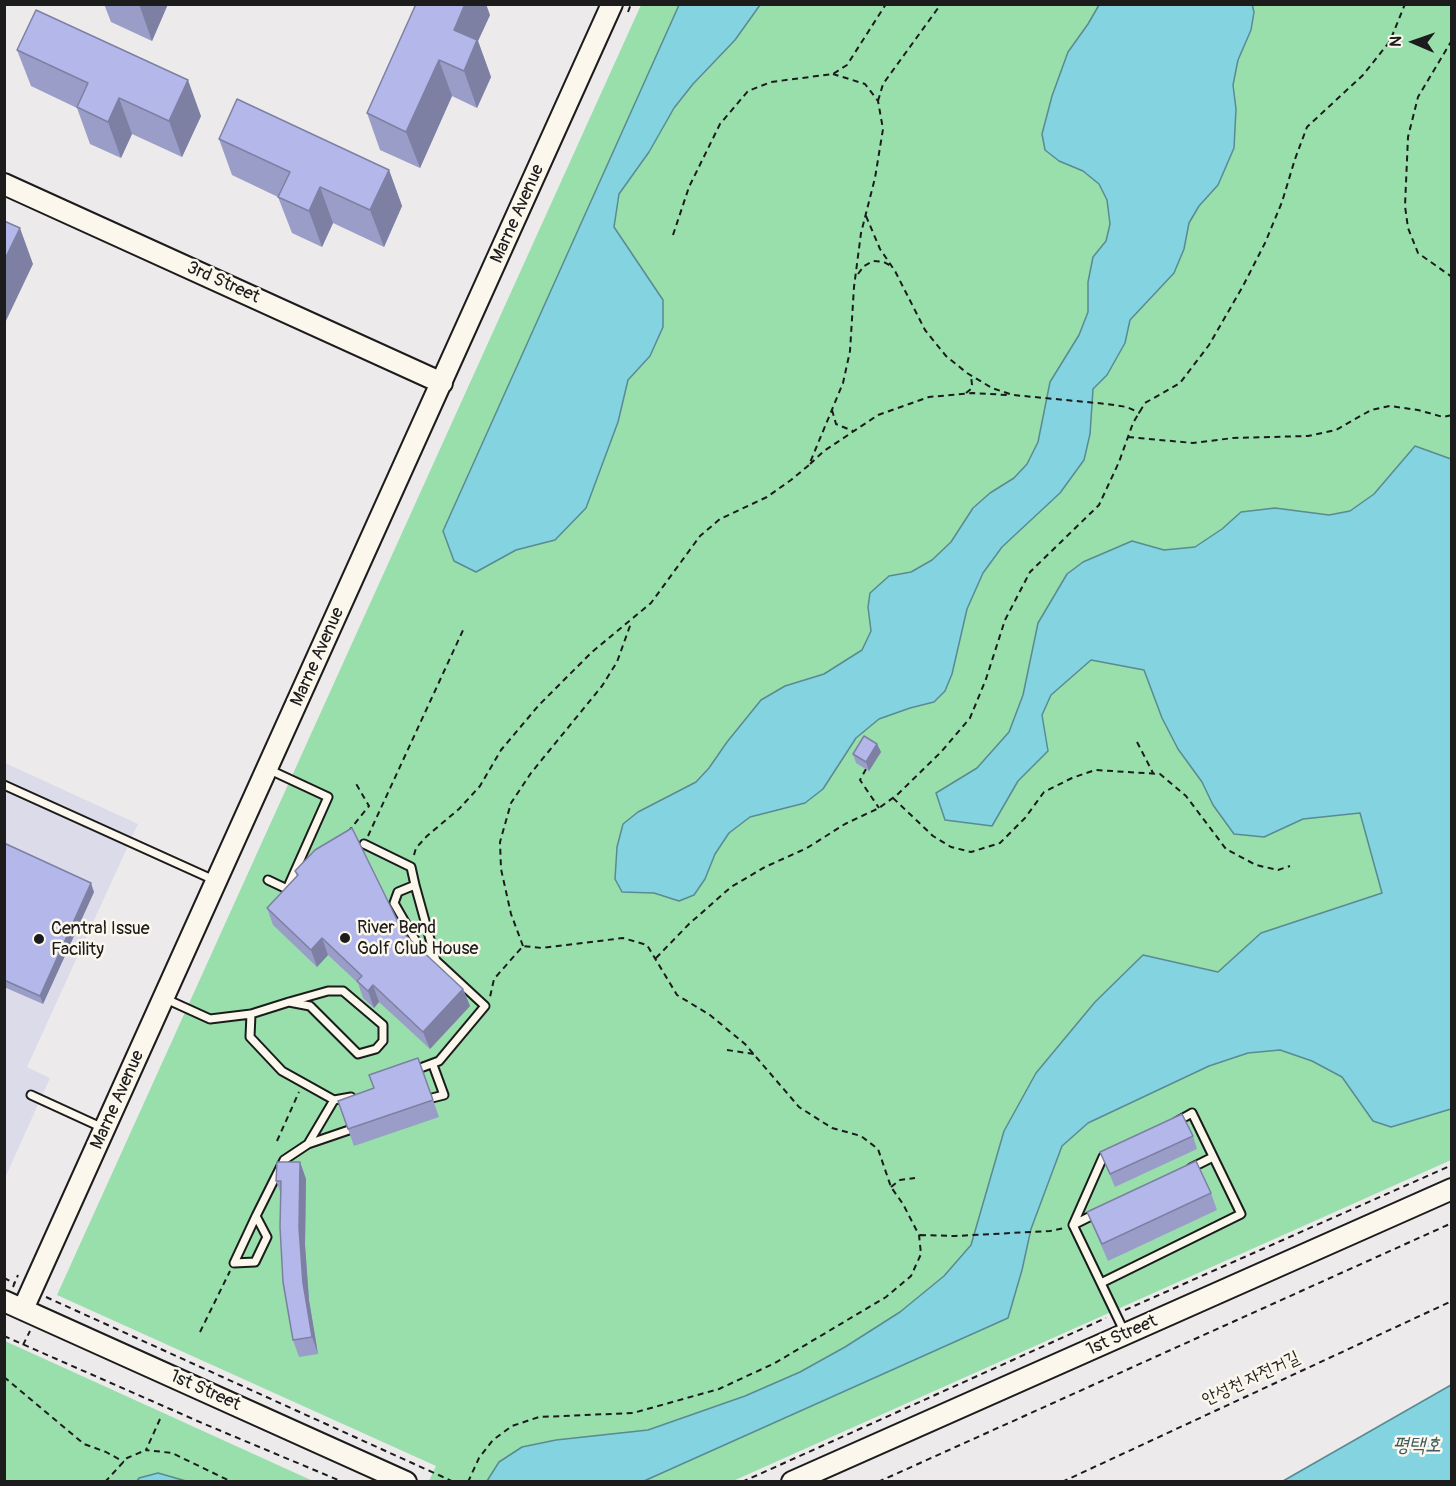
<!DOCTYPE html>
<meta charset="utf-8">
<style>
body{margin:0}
#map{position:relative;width:1456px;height:1486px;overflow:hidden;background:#edeaeb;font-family:Pangolin,sans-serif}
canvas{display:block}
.frame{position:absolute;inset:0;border:6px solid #1c1c1c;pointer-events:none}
.north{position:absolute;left:1384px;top:12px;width:60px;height:60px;-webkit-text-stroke:4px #fbf7ec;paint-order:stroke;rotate:272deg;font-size:16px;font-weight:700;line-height:24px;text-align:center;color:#1c1c1c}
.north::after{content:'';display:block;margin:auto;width:21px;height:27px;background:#1c1c1c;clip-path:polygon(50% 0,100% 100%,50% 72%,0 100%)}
</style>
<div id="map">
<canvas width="1456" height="1486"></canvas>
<div class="frame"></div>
<div class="north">N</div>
</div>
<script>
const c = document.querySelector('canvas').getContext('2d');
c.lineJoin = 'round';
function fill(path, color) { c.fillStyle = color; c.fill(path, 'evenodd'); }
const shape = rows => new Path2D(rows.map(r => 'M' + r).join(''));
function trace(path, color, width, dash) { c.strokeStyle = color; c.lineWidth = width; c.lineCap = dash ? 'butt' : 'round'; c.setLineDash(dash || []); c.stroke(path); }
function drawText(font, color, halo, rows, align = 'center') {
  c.font = font + ' Pangolin,"Poor Story",sans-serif'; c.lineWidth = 5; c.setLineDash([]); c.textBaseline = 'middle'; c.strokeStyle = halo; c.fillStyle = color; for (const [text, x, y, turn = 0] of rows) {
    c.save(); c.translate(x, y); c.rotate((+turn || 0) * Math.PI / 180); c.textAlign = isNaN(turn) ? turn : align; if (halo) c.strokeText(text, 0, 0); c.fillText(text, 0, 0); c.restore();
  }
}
fill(shape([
 [5,763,138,824,27,1067,50,1078,5,1178]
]), '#dcdbea');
fill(shape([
 [641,5,1451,5,1451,1160,733,1481,429,1481,436,1466,57,1295],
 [5,1341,313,1481,5,1481]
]), '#98dfac');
const water = shape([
 [679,5,760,5,735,40,693,84,674,108,649,152,619,194,614,227,663,300,663,327,650,356,628,380,618,422,586,508,555,540,516,550,476,572,454,561,443,531,679,5],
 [1099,5,1252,4,1254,12,1251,30,1238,60,1233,85,1236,109,1234,148,1218,185,1199,206,1189,223,1184,249,1174,273,1130,320,1125,343,1107,375,1093,389,1090,434,1084,460,1060,493,1002,547,983,573,967,609,952,674,945,691,934,702,910,708,879,719,856,738,823,789,805,803,750,817,729,833,715,854,705,879,694,895,679,901,654,893,622,892,615,879,617,847,623,824,638,812,696,782,709,768,727,742,761,700,785,686,824,674,862,650,871,631,868,607,870,593,889,576,911,572,932,560,951,542,973,508,990,493,1014,478,1027,464,1038,442,1050,382,1079,335,1088,312,1088,282,1093,257,1106,241,1110,224,1107,200,1099,184,1083,171,1059,161,1045,150,1042,134,1052,96,1068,52,1088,24,1099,5],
 [1415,446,1451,459,1451,1109,1391,1127,1373,1121,1342,1077,1312,1061,1280,1050,1248,1053,1209,1066,1088,1123,1062,1146,1031,1229,1022,1270,1008,1318,644,1481,487,1481,499,1462,522,1447,556,1440,648,1430,745,1396,800,1372,845,1347,900,1312,944,1276,971,1245,1004,1131,1036,1073,1095,1002,1143,955,1218,972,1261,933,1382,893,1360,813,1303,819,1264,837,1234,834,1213,805,1202,782,1178,749,1162,718,1144,670,1091,660,1051,695,1042,715,1048,751,1018,781,992,826,945,820,936,793,977,768,1009,732,1023,695,1038,623,1067,574,1083,562,1132,541,1164,550,1195,547,1222,529,1241,512,1275,508,1329,515,1350,511,1374,494,1415,446],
 [1451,1385,1451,1481,1283,1481,1451,1385],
 [158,1473,186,1481,137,1481,139,1478,158,1473]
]);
fill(water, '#83d3e0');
trace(water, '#5a8a92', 1.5);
const lane = shape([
 [4,785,214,880],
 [364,844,411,867,415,885],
 [268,880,287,889,328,797,270,770],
 [166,999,210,1019,251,1014,289,1002,328,991,343,991,383,1025,383,1041,376,1049,358,1054,310,1006,289,1002],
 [251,1014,250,1037,282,1071,334,1100,351,1097],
 [415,1070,439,1061,485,1006,417,943,394,903,398,892,415,885,436,961],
 [31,1095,103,1128],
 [432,1098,444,1095,433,1065],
 [308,1144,349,1130],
 [1191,1168,1213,1157],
 [256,1216,267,1237,255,1262,234,1263,256,1216,284,1160,308,1144,334,1100],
 [1073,1225,1103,1157,1109,1154],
 [1073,1225,1097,1213],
 [1073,1225,1124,1331],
 [1101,1283,1241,1214,1192,1113,1176,1122]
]);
const secondary = shape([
 [4,184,442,383],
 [4,1301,406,1482],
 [23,1309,612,4],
 [792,1482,1452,1189]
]);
trace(lane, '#1c1c1c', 11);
trace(secondary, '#1c1c1c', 24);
trace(shape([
 [628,12,631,4],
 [1452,40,1418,97,1408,137,1405,206,1408,228,1418,253,1452,277],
 [878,101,883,84,941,4],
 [866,216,880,249,895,271,925,330,946,356,967,373,992,388,1013,395,1107,404,1127,407,1140,413],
 [673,235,689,187,720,124,748,91,771,82,833,74,847,65,886,4],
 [858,274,864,266,873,261,884,262,891,266],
 [966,393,971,389,972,385,971,375],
 [832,410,836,424,853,431],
 [1128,437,1193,443,1233,438,1308,436,1336,430,1371,410,1390,406,1418,410,1443,417,1452,415],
 [810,464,824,451,878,415,929,397,973,393,1007,395],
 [1137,742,1153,773],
 [866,769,860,780,879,808],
 [893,798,933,836,951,847,971,852,1000,843,1025,818,1044,792,1072,778,1095,770,1160,774,1186,796,1226,849,1256,865,1278,870,1290,866],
 [348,832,369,806,355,782],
 [368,836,464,628],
 [414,855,416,848,427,836,459,809,480,786,501,750,539,705,592,652,651,603,700,536,720,519,767,497,791,480,809,465,843,383,850,351,854,287,861,233,875,178,883,129,878,101,865,84,833,74],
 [523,946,511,914,501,869,500,842,511,803,531,773,602,686,617,662,631,623],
 [656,958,689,924,731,887,765,867,807,848,845,824,879,808,897,795,941,752,970,718,986,679,1005,620,1030,572,1099,505,1119,462,1133,423,1145,403,1180,383,1209,345,1243,286,1265,243,1282,202,1295,159,1307,127,1363,75,1390,41,1405,4],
 [727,1050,754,1054],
 [277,1141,299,1092],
 [891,1187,900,1180,915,1178],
 [920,1235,955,1236,1050,1231,1064,1228],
 [4,1278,14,1283],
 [13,1287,18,1275],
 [46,1297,454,1482],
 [1125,1310,1452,1165],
 [200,1332,230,1271],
 [4,1336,202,1423,343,1482],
 [23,1345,30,1331],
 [4,1377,84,1444,106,1452,124,1462],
 [160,1419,146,1450,172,1453,232,1482],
 [105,1482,127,1458,146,1450],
 [468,1482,479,1458,493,1440,512,1426,539,1417,633,1413,719,1389,775,1363,886,1297,911,1276,921,1254,919,1235,903,1204,891,1187,878,1149,861,1136,832,1128,799,1107,745,1044,710,1015,677,995,647,945,623,938,542,948,523,946,494,979,490,997],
 [742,1482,1106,1318],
 [878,1482,1452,1223],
 [1062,1482,1452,1301]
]), '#1c1c1c', 2, [6, 4.5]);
trace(lane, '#fbf7ec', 7);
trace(secondary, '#fbf7ec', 20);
fill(shape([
 [104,4,168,4,152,41,111,22],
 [490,15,478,41,491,77,477,108,452,96,420,168,380,150,367,113],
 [17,50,201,116,182,157,132,134,121,158,90,144,77,108,31,86],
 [219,139,389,170,402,206,384,247,333,223,322,247,292,233,278,197,232,175],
 [877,744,881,752,869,771,856,763,853,754],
 [4,843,94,892,43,1004,4,987],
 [295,871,404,934,463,989,470,1006,430,1049,379,1002,374,1008,363,998,358,983,328,955,317,967,273,925,267,908,297,876],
 [418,1058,439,1117,354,1146,338,1101,374,1088],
 [1193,1136,1197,1149,1115,1187,1100,1152],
 [300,1162,306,1179,305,1245,309,1300,318,1354,299,1357,293,1340,281,1194,276,1181],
 [1211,1193,1217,1210,1108,1261,1094,1229,1087,1212]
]), '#9a9dc8');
fill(shape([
 [139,4,168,4,152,41],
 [465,4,486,4,490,15,478,41,491,77,477,108,464,71,454,30],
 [439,60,452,96,420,168,406,132],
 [188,80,201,116,182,157,169,121],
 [119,98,132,134,121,158,108,122],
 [389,170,402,206,384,247,370,210],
 [320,187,333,223,322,247,309,211],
 [20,228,33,264,4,325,4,261],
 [877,744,881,752,869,771,866,762],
 [91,883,94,892,43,1004,40,996],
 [322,938,328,955,317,967,311,950],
 [373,985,379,1002,374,1008,368,991],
 [463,989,470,1006,430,1049,423,1032],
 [300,1162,306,1179,305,1245,309,1300,318,1354,312,1337,303,1283,299,1228]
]), '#7d80a3');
const building = shape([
 [416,4,465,4,454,30,477,40,464,71,439,60,406,132,367,113,416,4],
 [36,10,188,80,169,121,119,98,108,122,77,107,88,83,17,50,36,10],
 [237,99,389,170,370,210,320,187,309,211,278,197,290,172,219,139,237,99],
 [4,221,20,228,4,261,4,221],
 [864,736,877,744,866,762,853,754,864,736],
 [352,828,404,934,463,989,423,1032,373,985,368,991,357,981,362,976,322,938,311,950,267,908,298,875,295,871,315,850,352,828],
 [4,843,91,883,40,996,4,980,4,843],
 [418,1058,433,1100,348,1129,338,1101,374,1088,369,1075,418,1058],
 [1182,1114,1193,1136,1110,1174,1100,1152,1182,1114],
 [1196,1161,1211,1193,1102,1244,1087,1212,1196,1161],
 [277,1162,300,1162,299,1228,303,1283,312,1337,293,1340,283,1282,280,1227,281,1181,276,1181,277,1162]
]);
fill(building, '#b3b7e9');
trace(building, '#7d80a3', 1.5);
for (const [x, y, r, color] of [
 [345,938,6,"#1c1c1c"],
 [39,939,6,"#1c1c1c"]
]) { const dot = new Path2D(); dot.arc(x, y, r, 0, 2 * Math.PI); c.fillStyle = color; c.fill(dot); trace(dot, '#fbf7ec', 2); }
drawText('18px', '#1c1c1c', '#fbf7ec', [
 ["Marne Avenue",518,214,-66],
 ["3rd Street",223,283,24],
 ["Marne Avenue",318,657,-66],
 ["Marne Avenue",118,1100,-66],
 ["1st Street",1122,1336,-24],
 ["안성천 자전거길",1251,1379,-25],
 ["1st Street",205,1391,24]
]);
drawText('18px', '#1c1c1c', '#fbf7ec', [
 ["River Bend",357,928],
 ["Golf Club House",357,949],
 ["Central Issue",51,929],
 ["Facility",51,950]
], 'left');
drawText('italic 20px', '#405c61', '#fbf7ec', [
 ["평택호",1417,1446]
]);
</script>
